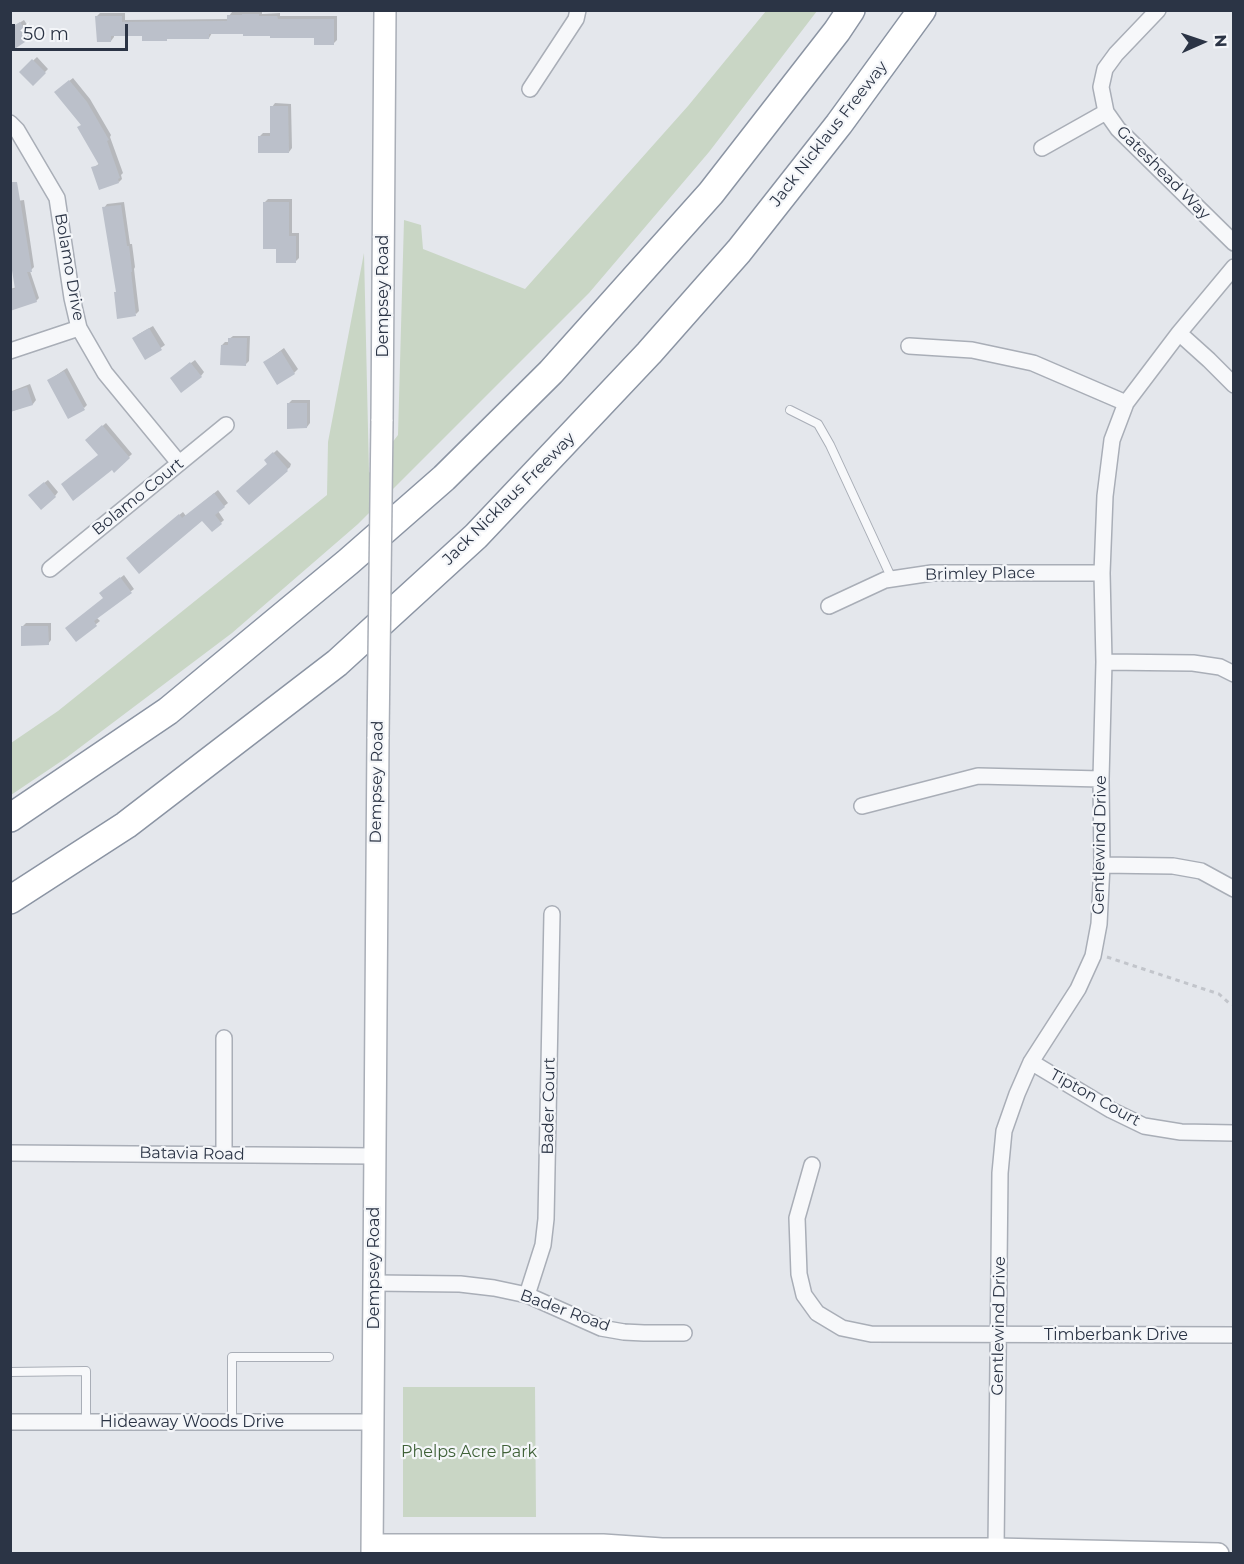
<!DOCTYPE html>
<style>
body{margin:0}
#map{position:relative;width:1244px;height:1564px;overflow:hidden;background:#e4e7ec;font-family:Montserrat,sans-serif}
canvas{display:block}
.frame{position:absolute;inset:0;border:12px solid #2b3445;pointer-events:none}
.north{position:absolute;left:1172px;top:12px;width:60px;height:60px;-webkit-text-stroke:4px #f4f6f9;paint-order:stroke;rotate:87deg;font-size:16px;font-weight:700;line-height:24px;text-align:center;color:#2b3445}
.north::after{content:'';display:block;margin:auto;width:21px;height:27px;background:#2b3445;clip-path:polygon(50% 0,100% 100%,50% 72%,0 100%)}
.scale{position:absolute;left:12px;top:24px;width:116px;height:27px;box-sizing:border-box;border:3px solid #2b3445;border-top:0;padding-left:8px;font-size:18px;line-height:21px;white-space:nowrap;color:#2b3445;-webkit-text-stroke:4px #f4f6f9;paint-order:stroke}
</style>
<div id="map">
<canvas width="1244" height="1564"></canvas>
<div class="frame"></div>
<div class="north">N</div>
<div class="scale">50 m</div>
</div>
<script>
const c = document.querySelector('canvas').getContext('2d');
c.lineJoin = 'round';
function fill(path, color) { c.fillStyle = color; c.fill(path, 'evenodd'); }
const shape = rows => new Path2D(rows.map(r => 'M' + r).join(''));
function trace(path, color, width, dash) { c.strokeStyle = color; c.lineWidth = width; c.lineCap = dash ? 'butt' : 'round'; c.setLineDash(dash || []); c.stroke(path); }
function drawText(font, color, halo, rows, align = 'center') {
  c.font = font + ' Montserrat,sans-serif'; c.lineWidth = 4.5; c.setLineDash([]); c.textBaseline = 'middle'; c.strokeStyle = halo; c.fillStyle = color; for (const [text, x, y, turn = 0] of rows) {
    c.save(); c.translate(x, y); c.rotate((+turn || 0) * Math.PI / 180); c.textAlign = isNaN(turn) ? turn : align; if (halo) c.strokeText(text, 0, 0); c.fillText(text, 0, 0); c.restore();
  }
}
fill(shape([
 [766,11,817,11,709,152,589,293,358,524,232,633,66,758,11,795,11,743,58,711,327,495,328,442,364,253,369,473,398,435,404,220,421,225,423,249,525,289,688,106],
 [403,1387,535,1387,536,1517,403,1517]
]), '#c9d6c5');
fill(shape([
 [247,11,262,11,262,14,280,13,280,16,337,16,337,40,333,44,316,36,212,33,209,38,114,34,114,37,111,41,97,16,100,13,125,13,125,20,229,19,229,16,232,12,246,12],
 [24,20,33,34,30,37,10,29],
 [37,57,48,69,33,84,21,72],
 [73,78,90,99,111,135,110,137,123,173,121,175,122,179,119,182,93,168,100,163,82,125,59,89],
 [275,103,291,104,292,148,289,152,260,136,263,133,271,133,272,107],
 [268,199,292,199,292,233,299,233,299,258,296,261,277,247,264,203],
 [24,200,34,267,30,271,39,298,36,301,10,302,10,289,17,287,10,202],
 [124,202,130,244,132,244,135,267,134,269,139,311,136,314,115,293,117,290,104,208,107,204],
 [153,326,165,345,146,358,137,335],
 [233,336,250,336,249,361,246,364,222,345,225,342,229,342,229,339],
 [284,348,298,369,294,373,265,362],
 [195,360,204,372,201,376,175,375],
 [67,368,87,405,84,408,49,380],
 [30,384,36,400,33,404,10,412,10,387,12,391],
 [292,400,310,400,310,423,307,427,288,404],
 [106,423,132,454,114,471,87,440],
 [277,450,291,464,290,467,249,503,269,463,266,460],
 [48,480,58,492,55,496,34,491],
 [218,490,228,503,218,511,224,520,213,530,202,519,131,554,183,512,186,516],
 [124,575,134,589,96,617,100,621,76,640,105,598,105,590],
 [26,623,51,623,51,640,48,644,22,627]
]), '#0003');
fill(shape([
 [242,14,259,14,259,16,277,16,278,19,334,19,334,45,314,45,314,38,270,38,270,36,243,36,243,34,209,34,209,39,167,39,167,41,142,41,142,36,111,36,111,42,97,42,95,16,122,16,122,22,227,21,227,15,242,15],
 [20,22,31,38,10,52,10,28],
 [32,59,46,73,33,86,19,72],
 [69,80,87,102,109,140,107,141,120,178,118,179,119,183,99,190,91,167,99,165,77,127,81,125,54,92],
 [270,106,288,106,289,153,258,153,258,136,270,136],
 [10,182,17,182,32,272,27,272,37,302,10,311,10,290,15,289,10,258],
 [263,202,289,202,289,236,296,236,296,263,276,263,276,249,263,249],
 [121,205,127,246,129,246,132,272,131,272,136,316,117,319,114,292,116,292,102,207],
 [149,328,162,350,145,360,132,338],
 [228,338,247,338,246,366,220,365,221,345,228,345],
 [281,351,295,374,277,385,263,362],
 [190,362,202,377,181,393,170,378],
 [64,371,85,410,68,419,47,380],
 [27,387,33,405,10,412,10,392],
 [287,403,307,403,307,428,287,429],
 [102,425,130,458,114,473,112,470,73,501,61,484,98,455,85,440],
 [273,452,288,469,287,470,288,471,249,505,236,491,267,464,264,460],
 [44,482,56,497,41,510,28,495],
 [214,493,225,507,215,515,222,524,212,532,202,521,139,574,126,558,179,514,182,518],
 [120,577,132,593,94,621,97,626,76,642,65,628,103,598,99,593],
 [21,626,48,626,49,645,21,646]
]), '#bbc0ca');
const lane = shape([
 [790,410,818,424,830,445,892,579],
 [10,1372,86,1371,86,1422],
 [232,1423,232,1357,329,1357]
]);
const street = shape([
 [1158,10,1116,54,1105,69,1101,87,1106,112,1118,129,1234,243],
 [530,89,576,19,578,10],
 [10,123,17,130,57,198,72,298,79,328,105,373,179,463],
 [1042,148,1106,112],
 [1179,333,1209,360,1234,385],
 [909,346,972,350,1033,363,1126,403],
 [10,351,79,328],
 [50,569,226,425],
 [829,606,885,580,932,573,1102,573],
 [1104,662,1193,663,1220,667,1234,674],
 [862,806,978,776,1101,779],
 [1102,865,1173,866,1201,871,1234,889],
 [1031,1062,1111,1110,1144,1126,1181,1132,1234,1133],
 [10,1153,374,1156],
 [224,1154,224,1038],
 [812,1165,797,1218,799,1274,804,1295,817,1313,842,1328,871,1334,1234,1335],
 [374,1283,460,1284,494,1288,527,1295,601,1328,624,1332,644,1333,684,1333],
 [527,1295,543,1245,546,1219,552,914],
 [10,1422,374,1422],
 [996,1549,1000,1173,1004,1131,1017,1094,1031,1062,1078,989,1093,956,1099,924,1102,865,1101,779,1104,662,1102,573,1105,496,1112,440,1126,403,1179,333,1234,267]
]);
const secondary = shape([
 [382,421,385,10],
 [373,1545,603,1545,662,1549,996,1549,1218,1554],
 [372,1554,378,737]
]);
const highway = shape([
 [10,818,168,711,348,562,444,478,551,372,711,193,837,31,851,10],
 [10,900,126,825,337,663,476,536,649,353,739,251,839,124,922,10]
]);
trace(lane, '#a9aeb7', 10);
trace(street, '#a9aeb7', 18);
trace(secondary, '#a9aeb7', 24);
trace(highway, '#8b94a3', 30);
trace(shape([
 [1107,957,1219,994,1230,1004,1234,1005]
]), '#c2c5cb', 3, [4.5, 4.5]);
trace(lane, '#f7f8fa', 8);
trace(street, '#f7f8fa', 15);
trace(secondary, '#fff', 21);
trace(highway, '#fff', 27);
const secondaryBridge = shape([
 [378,737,382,421]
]);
trace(secondaryBridge, '#a9aeb7', 24, []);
trace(secondaryBridge, '#fff', 21);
drawText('16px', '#2b3445', '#f4f6f9', [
 ["Jack Nicklaus Freeway",829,134,-52],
 ["Gateshead Way",1163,173,45],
 ["Bolamo Drive",69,267,80],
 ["Dempsey Road",383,296,-90],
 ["Bolamo Court",138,497,-39],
 ["Jack Nicklaus Freeway",509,499,-45],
 ["Brimley Place",980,574,-1],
 ["Dempsey Road",377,782,-89],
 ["Gentlewind Drive",1100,845,-89],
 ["Tipton Court",1095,1098,29],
 ["Bader Court",549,1106,-89],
 ["Batavia Road",192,1154,1],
 ["Dempsey Road",374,1268,-90],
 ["Bader Road",565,1311,20],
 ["Gentlewind Drive",999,1326,-89],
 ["Timberbank Drive",1116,1335],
 ["Hideaway Woods Drive",192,1422]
]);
drawText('16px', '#3f6138', '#f4f6f9', [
 ["Phelps Acre Park",469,1452]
]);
</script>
